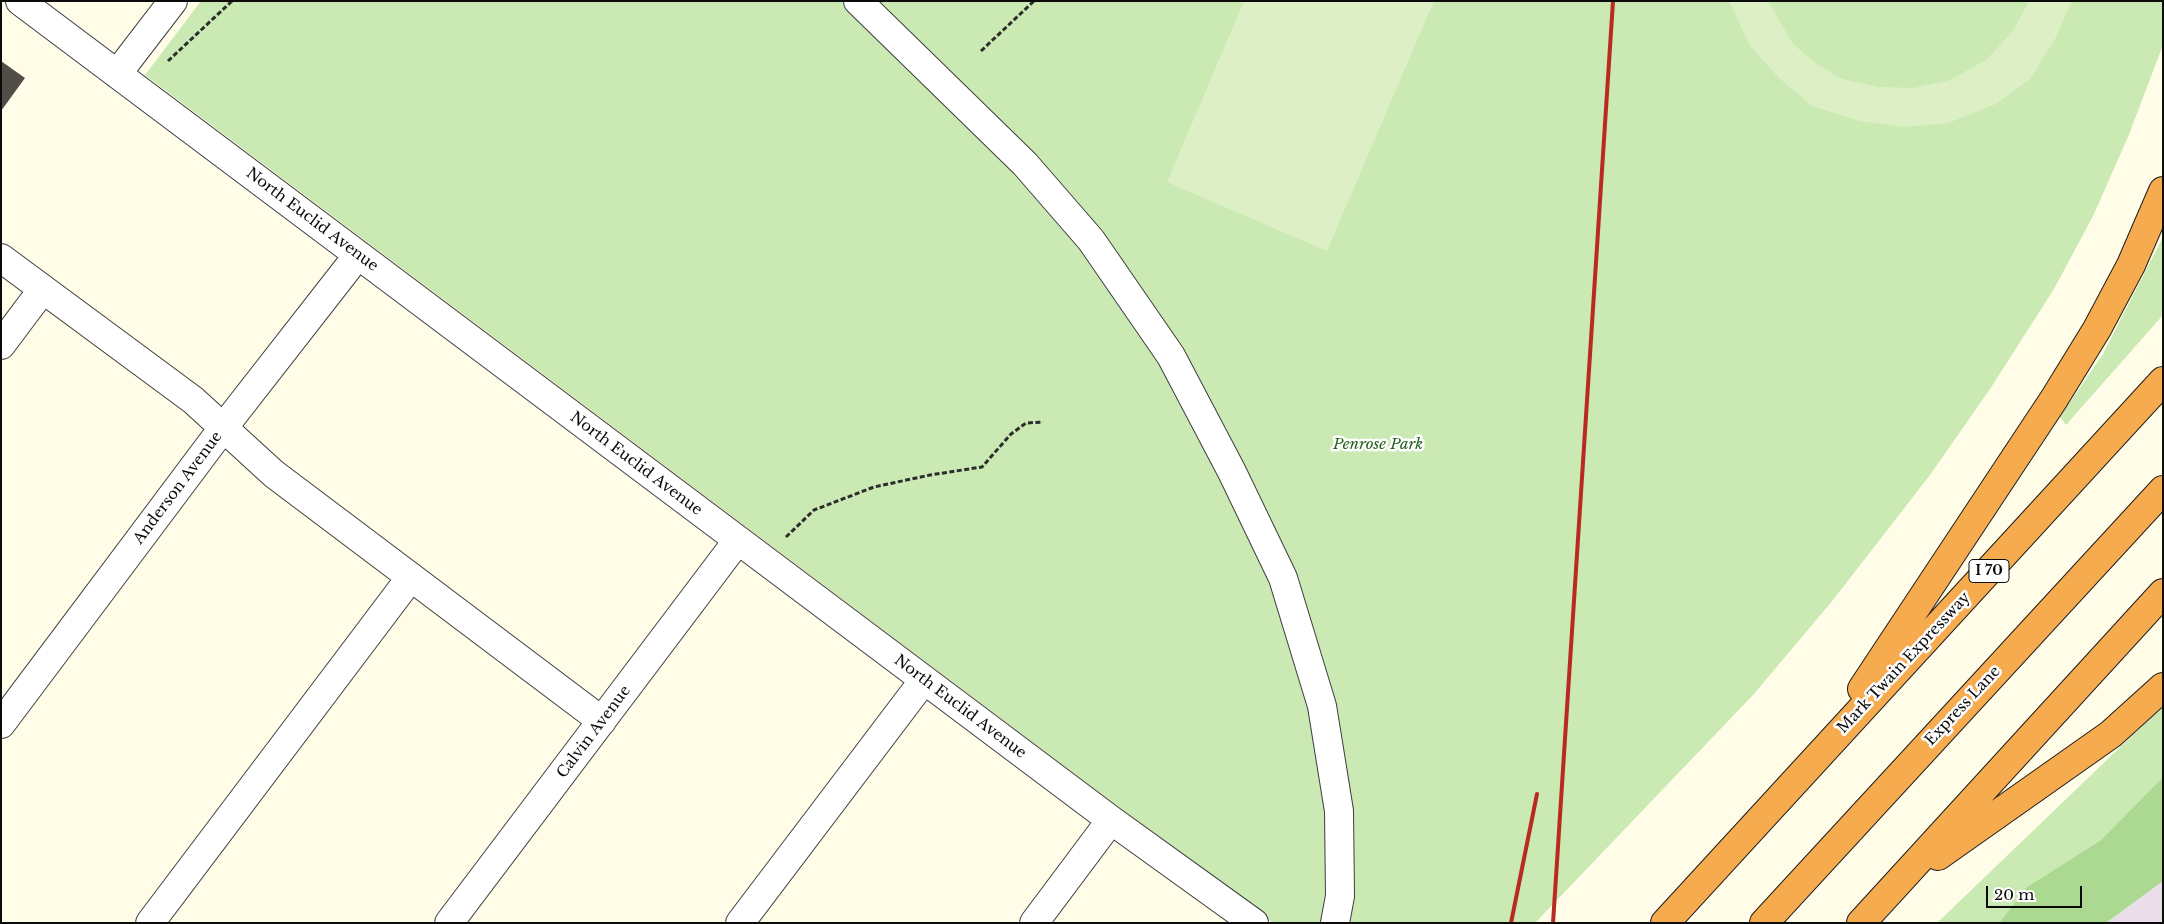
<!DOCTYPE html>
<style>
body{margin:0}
#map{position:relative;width:2164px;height:924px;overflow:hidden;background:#fffde8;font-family:"Libre Baskerville",serif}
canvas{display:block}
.frame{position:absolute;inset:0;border:2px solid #0b0b0b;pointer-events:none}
.scale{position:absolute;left:1986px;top:886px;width:96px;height:22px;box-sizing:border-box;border:2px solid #0b0b0b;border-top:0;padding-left:6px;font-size:15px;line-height:18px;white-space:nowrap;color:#0b0b0b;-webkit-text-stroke:4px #fff;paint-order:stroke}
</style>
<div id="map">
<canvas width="2164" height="924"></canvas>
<div class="frame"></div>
<div class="scale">20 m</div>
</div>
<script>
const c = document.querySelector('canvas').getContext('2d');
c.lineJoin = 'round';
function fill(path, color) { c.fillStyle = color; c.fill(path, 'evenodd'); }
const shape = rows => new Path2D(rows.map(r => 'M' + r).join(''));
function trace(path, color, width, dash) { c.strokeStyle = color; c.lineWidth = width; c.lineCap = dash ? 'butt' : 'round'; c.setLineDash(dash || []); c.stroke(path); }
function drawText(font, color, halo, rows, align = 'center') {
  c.font = font + ' "Libre Baskerville",serif'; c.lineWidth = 5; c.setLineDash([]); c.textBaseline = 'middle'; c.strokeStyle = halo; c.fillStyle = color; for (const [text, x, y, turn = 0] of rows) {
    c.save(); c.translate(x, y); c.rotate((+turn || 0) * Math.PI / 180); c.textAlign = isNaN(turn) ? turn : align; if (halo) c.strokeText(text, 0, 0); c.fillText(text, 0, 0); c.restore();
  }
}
fill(shape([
 [2163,881,2163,923,2106,923]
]), '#eadeea');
fill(shape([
 [201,1,2163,1,2163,45,2128,137,2093,216,2054,289,1990,389,1930,475,1833,600,1753,695,1535,923,1273,923,145,75],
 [2163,237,2163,315,2066,425,2060,417,2103,354],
 [2163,706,2163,777,2101,840,2027,887,1999,923,1937,923]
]), '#cae9b3');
fill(shape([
 [2163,777,2163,881,2106,923,1999,923,2027,887,2101,840]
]), '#abd992');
fill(shape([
 [1244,1,1434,1,1327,251,1167,182],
 [1729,1,1768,1,1793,44,1815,63,1842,79,1879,87,1914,88,1950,80,1986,60,2013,31,2029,1,2072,1,2055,39,2030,79,1996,104,1948,123,1905,127,1859,121,1812,106,1779,78,1750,46]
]), '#ddf0c5');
fill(shape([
 [1,61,25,78,1,111]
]), '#534d47');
const minor = shape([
 [20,1,1111,820,1254,923],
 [858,1,1025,164,1091,240,1171,356,1232,472,1283,578,1322,706,1339,811,1340,896,1335,923],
 [117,74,173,1],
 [1,258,193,400,274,474,602,721],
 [1,345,43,289],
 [1,724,223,428,358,255],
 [150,923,411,577],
 [449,923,738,540],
 [740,923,924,680],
 [1034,923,1111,820]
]);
const highway = shape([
 [1862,689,2054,399,2097,329,2131,265,2163,191],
 [1938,856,2111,734,2163,687],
 [1665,923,2163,381],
 [1764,923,2163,490],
 [1861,923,2163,593]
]);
trace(minor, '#3e3e3e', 30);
trace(highway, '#1c1c1c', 30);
trace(shape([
 [981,51,1034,1],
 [168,61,232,1],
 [786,537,814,510,874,487,930,475,982,467,1011,434,1026,423,1043,422]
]), '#2d2d2d', 3, [5, 2.5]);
trace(minor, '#fff', 28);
trace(highway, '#f6ab4f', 28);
trace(shape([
 [1511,923,1537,794],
 [1553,923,1613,1]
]), '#bb2a22', 4);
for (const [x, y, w] of [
 [1989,571,40]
]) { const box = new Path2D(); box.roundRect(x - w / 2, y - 11.5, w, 23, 4); c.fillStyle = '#fff'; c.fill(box); trace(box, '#0b0b0b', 1); }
drawText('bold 14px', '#0b0b0b', null, [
 ["I 70",1989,571]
]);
drawText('15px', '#0b0b0b', '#fff', [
 ["North Euclid Avenue",312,220,37],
 ["North Euclid Avenue",636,464,37],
 ["Anderson Avenue",178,488,-53],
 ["Mark Twain Expressway",1904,663,-47],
 ["Express Lane",1963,706,-47],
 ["North Euclid Avenue",960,707,37],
 ["Calvin Avenue",594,732,-53]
]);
drawText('italic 15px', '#23621b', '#fff', [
 ["Penrose Park",1378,445]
]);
</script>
